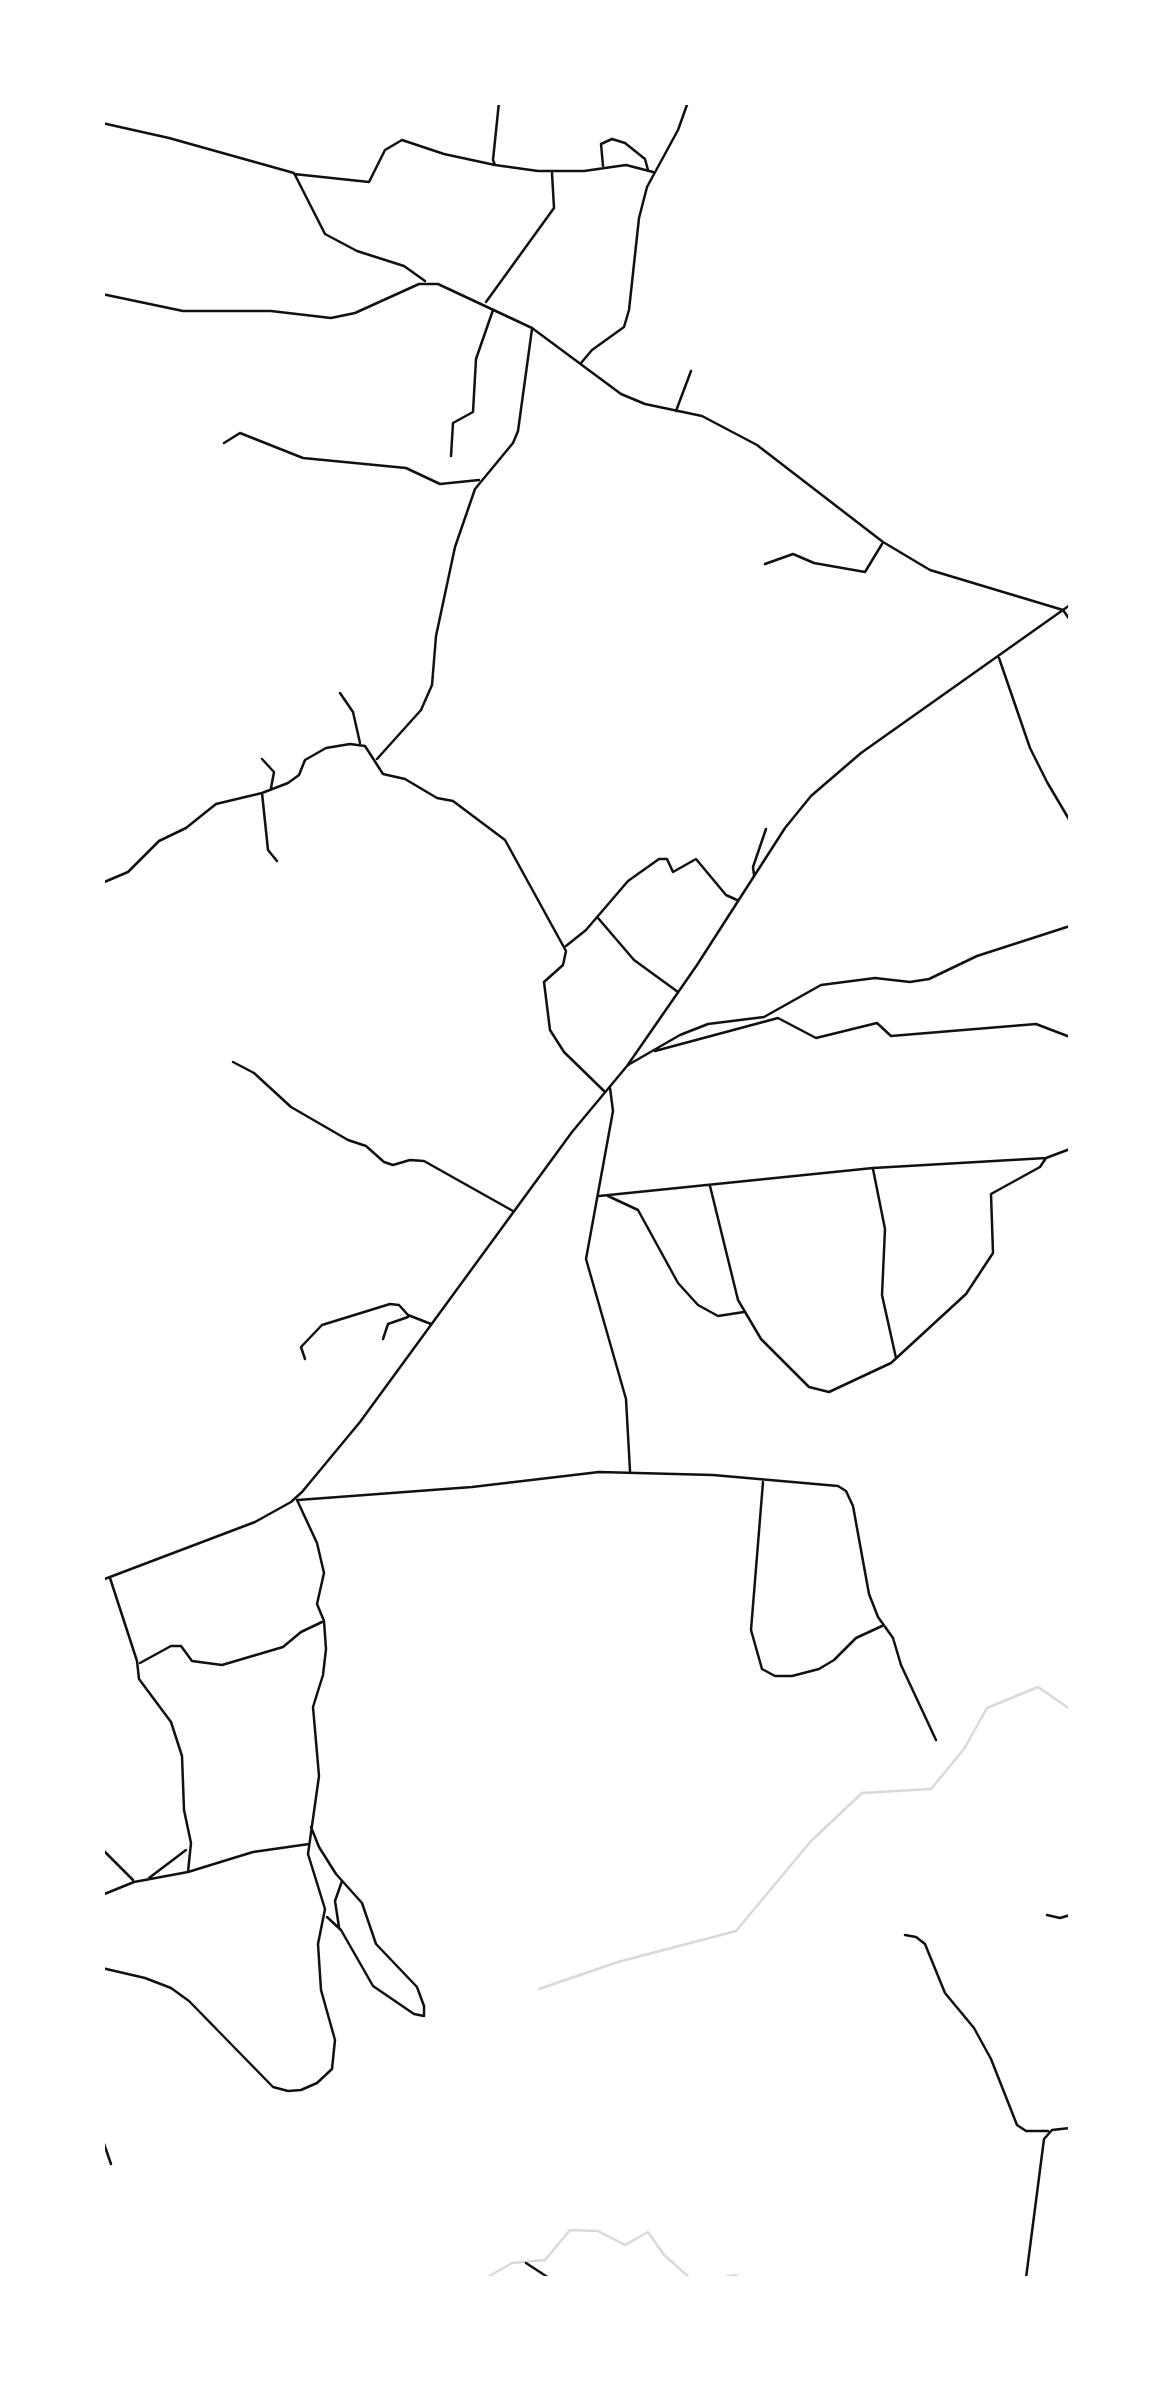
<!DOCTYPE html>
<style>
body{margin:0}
#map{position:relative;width:1173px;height:2381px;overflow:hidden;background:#fff;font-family:Helvetica,sans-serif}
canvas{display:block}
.frame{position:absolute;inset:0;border:105px solid #fff;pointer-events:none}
</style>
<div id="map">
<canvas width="1173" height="2381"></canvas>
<div class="frame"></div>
</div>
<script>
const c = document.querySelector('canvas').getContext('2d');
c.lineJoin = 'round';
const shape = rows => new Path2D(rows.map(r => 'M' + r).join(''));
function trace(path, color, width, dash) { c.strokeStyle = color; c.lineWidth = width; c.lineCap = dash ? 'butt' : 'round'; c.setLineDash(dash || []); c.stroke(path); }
trace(shape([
 [539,1989,618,1962,736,1931,811,1841,862,1793,931,1789,964,1749,987,1708,1038,1687,1070,1709],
 [427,2278,428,2278],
 [486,2278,512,2263,545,2260,570,2230,598,2231,625,2245,648,2232,664,2255,690,2278],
 [719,2278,735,2275,740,2278]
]), '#d9d9d9', 2.5);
trace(shape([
 [499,102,493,160,495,165,538,171,584,171,626,165,653,172],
 [102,123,169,138,294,173,325,234,357,251,404,266,425,281],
 [603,166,601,144,612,139,625,143,645,159,648,170],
 [294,174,369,182,385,150,402,140,444,154,495,165],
 [102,294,183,311,271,311,331,318,355,313,419,284,438,284,532,328,621,394,645,404,702,416,757,445,883,542,930,570,1063,610,1070,620],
 [486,302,554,208,552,173],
 [581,363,592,350,624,327,629,310,639,218,647,187,678,130,688,102],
 [676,411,691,371],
 [224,443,240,433,303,458,406,468,440,484,479,480],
 [451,456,453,423,473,412,476,359,493,310],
 [765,564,793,554,814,563,865,572,882,544],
 [999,658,1030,748,1047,782,1070,821],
 [340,693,353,712,360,743],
 [262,759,274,772,271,788],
 [377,759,421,710,432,685,436,636,455,547,475,489,513,443,518,431,532,329],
 [262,793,268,850,277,861],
 [754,875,753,867,766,829],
 [102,883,128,872,159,841,186,828,216,804,262,793,288,783,299,775,305,760,326,748,350,744,365,746,383,774,405,779,437,798,453,801,505,840,566,951,563,965,544,982,550,1030,564,1052,604,1091],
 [598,918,634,960,678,992],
 [566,946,586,930,628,881,659,859,667,859,673,872,696,859,726,895,737,900],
 [655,1051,778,1018,816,1038,877,1023,891,1036,1036,1024,1070,1037],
 [233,1062,254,1073,291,1107,348,1140,366,1146,384,1162,393,1165,410,1160,424,1161,513,1211],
 [628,1065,680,1035,708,1024,764,1017,821,985,875,978,910,982,929,979,977,956,1070,926],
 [610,1088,613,1111,586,1259,626,1399,630,1471],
 [873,1169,885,1229,882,1295,896,1358],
 [710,1186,738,1300,761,1339,809,1387,829,1392,891,1363,966,1294,993,1253,991,1194,1040,1167,1046,1158],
 [599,1196,873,1168,1046,1158,1070,1149],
 [608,1196,638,1210,678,1283,698,1305,718,1316,744,1312],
 [383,1339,388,1324,408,1317],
 [305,1359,301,1347,322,1325,390,1304,399,1305,408,1315,431,1324],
 [763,1482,751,1630,762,1669,775,1676,792,1676,819,1669,834,1660,856,1638,882,1626],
 [298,1500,472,1487,599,1472,713,1475,838,1486,846,1491,853,1506,869,1594,878,1617,893,1638,901,1665,936,1740],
 [110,1578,137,1661,139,1679,171,1722,182,1756,184,1810,191,1843,188,1872],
 [140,1663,171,1646,181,1646,192,1661,222,1665,283,1647,301,1632,322,1622],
 [311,1827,319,1847,336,1874,362,1903,376,1944,417,1987,424,2006,424,2016,414,2014,373,1986,341,1930,327,1917],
 [102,1849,133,1880],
 [149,1878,186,1850],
 [102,1895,134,1882,188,1872,253,1852,309,1844],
 [1047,1915,1060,1918,1070,1915],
 [339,1927,335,1901,342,1881],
 [905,1935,916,1937,925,1944,945,1993,974,2028,991,2059,1017,2125,1026,2131,1048,2131],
 [102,1968,145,1978,171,1988,189,2001,273,2087,288,2091,301,2090,317,2083,332,2069,335,2040,321,1990,318,1944,325,1909,308,1854,319,1776,313,1707,323,1675,326,1649,324,1621,317,1604,324,1573,317,1543,297,1500],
 [102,2138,111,2164],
 [526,2263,549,2278],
 [1026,2278,1044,2139,1052,2130,1070,2128]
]), '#111', 2.5);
trace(shape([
 [102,1580,255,1522,291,1502,302,1492,360,1422,572,1132,627,1066,697,965,785,828,811,796,861,753,1070,605]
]), '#111', 2.5);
</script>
